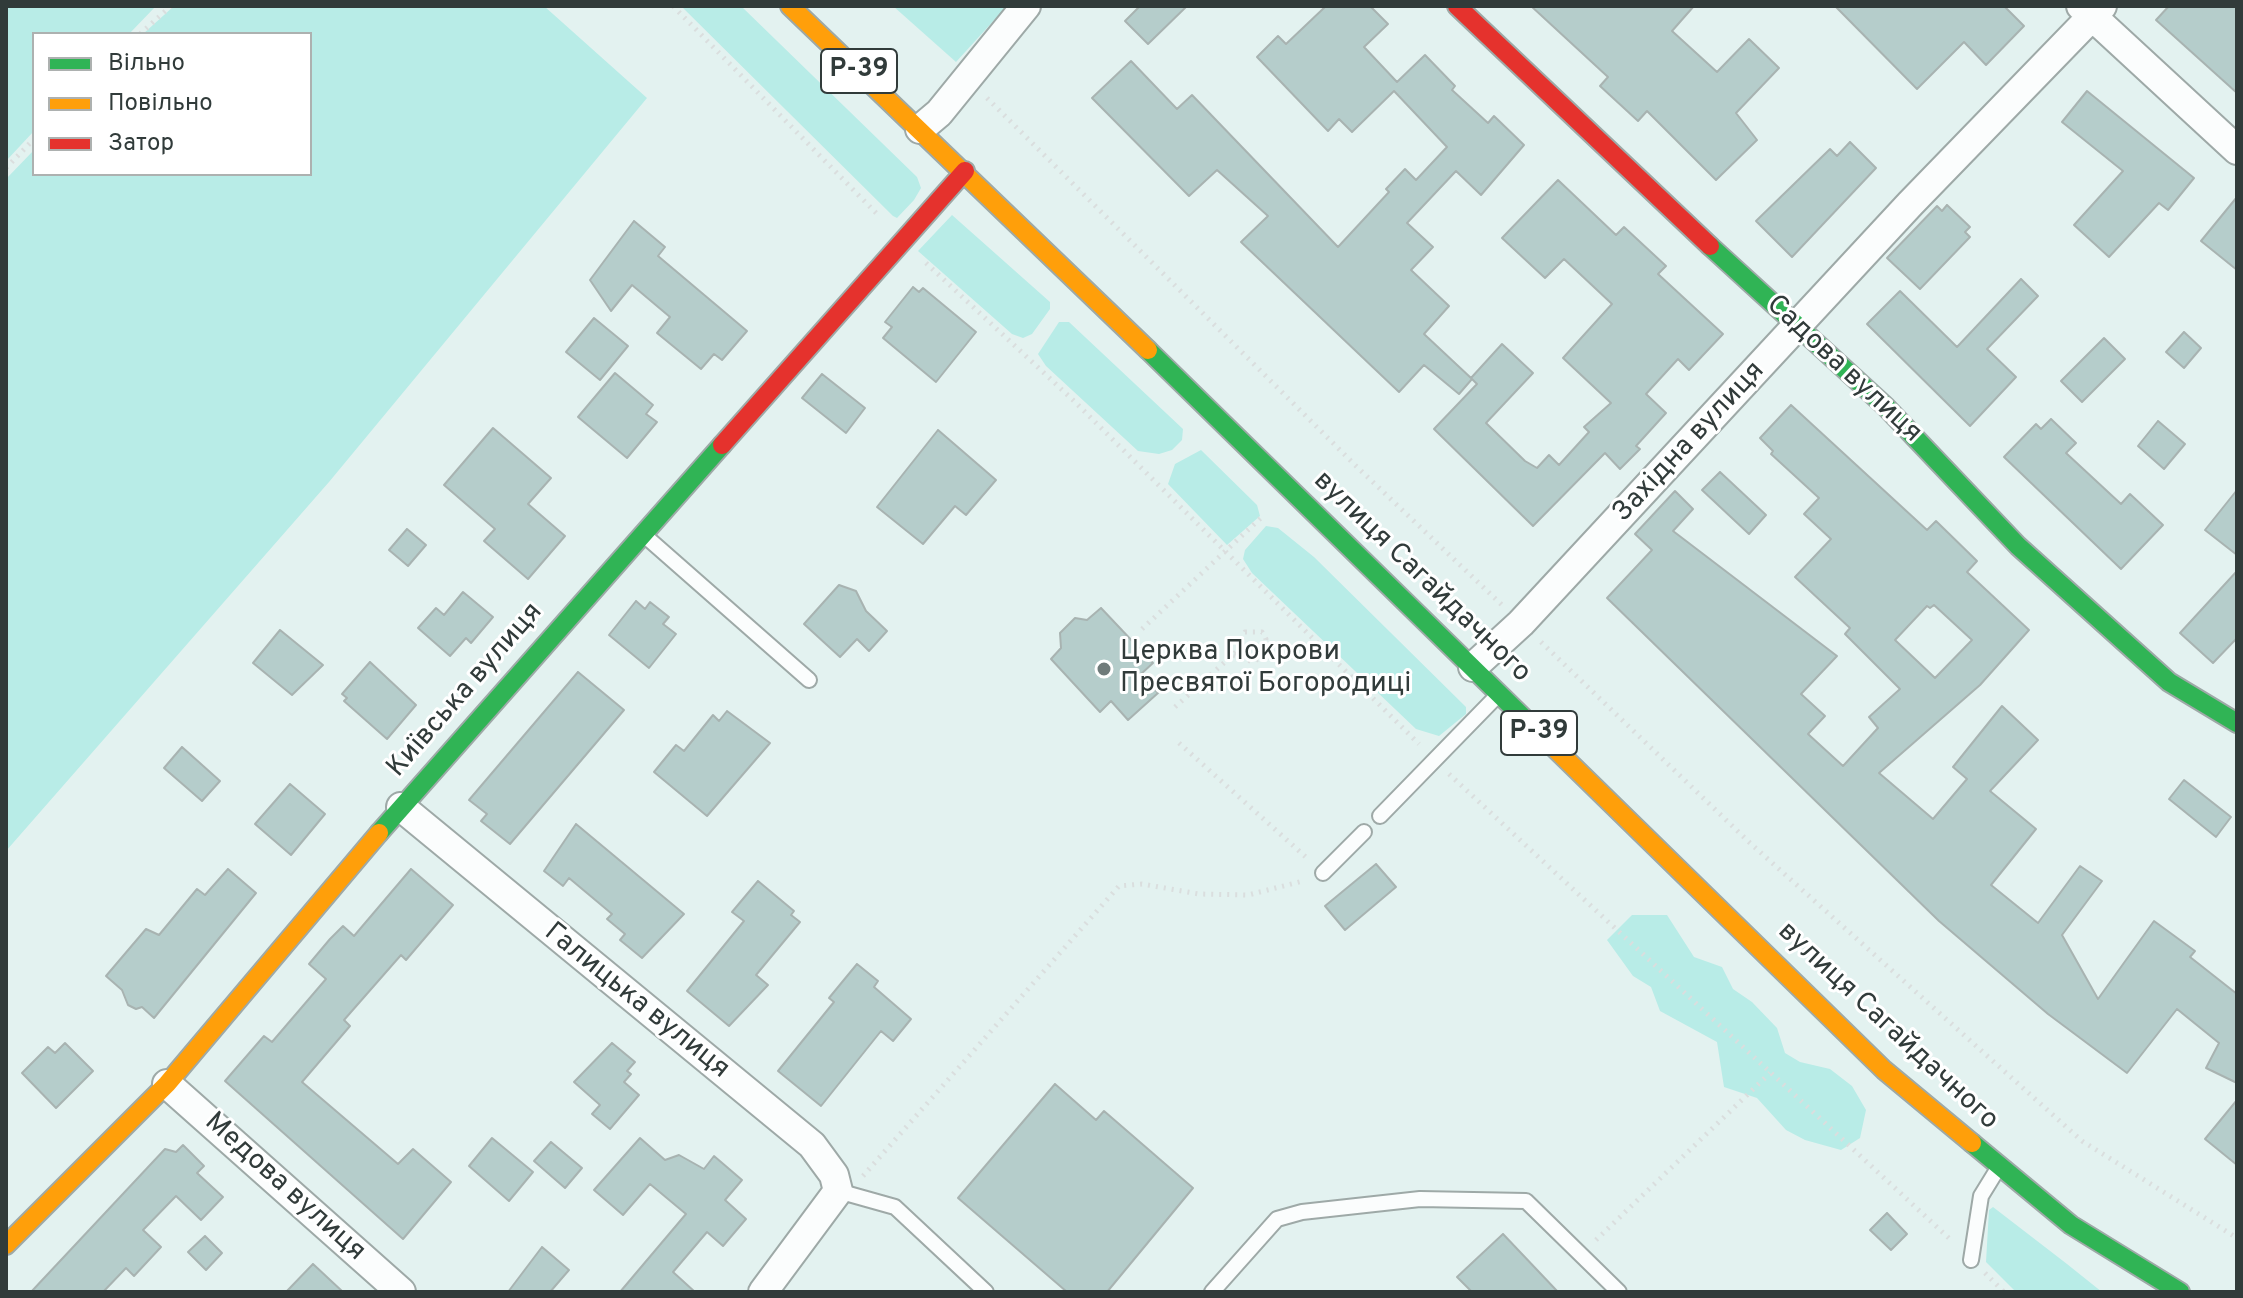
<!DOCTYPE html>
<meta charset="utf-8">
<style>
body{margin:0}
#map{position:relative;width:2243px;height:1298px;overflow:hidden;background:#e3f2f0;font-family:Overpass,sans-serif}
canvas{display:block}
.frame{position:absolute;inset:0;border:8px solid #313b3a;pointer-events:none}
.legend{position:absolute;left:32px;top:32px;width:280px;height:144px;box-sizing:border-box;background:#fff;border:2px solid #adb1b0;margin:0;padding:10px 14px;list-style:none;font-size:24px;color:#313b3a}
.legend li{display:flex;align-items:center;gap:16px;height:40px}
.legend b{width:40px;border:2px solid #adb1b0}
</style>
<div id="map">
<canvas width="2243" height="1298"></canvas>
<div class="frame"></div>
<ul class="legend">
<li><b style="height:10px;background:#30b455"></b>Вільно</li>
<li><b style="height:10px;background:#ff9f0a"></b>Повільно</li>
<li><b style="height:10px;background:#e5322d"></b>Затор</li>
</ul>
</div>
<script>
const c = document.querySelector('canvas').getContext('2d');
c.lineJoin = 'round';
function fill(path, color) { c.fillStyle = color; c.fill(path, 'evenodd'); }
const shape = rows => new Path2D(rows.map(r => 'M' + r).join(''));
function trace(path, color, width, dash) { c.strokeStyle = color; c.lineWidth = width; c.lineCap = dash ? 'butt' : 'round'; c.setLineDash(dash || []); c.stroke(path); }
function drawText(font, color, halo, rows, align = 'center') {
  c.font = font + ' Overpass,sans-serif'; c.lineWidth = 6; c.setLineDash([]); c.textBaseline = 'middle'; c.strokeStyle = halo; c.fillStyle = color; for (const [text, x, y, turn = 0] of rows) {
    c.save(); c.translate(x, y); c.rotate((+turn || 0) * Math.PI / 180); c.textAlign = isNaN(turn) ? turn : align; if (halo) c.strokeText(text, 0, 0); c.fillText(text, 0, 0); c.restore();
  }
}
fill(shape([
 [6,6,156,6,129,34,34,34,34,131,6,161],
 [174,6,544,6,647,98,329,482,6,851,6,179,34,150,34,174,310,174,310,34,143,34],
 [681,6,741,6,917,177,921,188,914,200,897,218,893,216],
 [893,6,1007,6,956,62],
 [952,215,1050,302,1050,309,1032,334,1023,338,1012,334,918,251],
 [1059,322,1069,322,1183,429,1182,440,1172,450,1159,454,1138,451,1046,366,1038,354],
 [1201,450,1257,505,1260,516,1227,545,1168,484,1175,464],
 [1266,526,1278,528,1314,557,1466,707,1466,714,1439,736,1416,729,1252,573,1243,559,1245,550],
 [1632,915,1667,915,1694,957,1722,967,1733,989,1752,1002,1777,1028,1785,1053,1800,1062,1830,1069,1852,1086,1866,1110,1860,1138,1841,1150,1805,1140,1786,1130,1757,1098,1724,1087,1717,1042,1660,1011,1651,987,1633,976,1607,940],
 [1993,1207,2067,1264,2102,1292,2016,1292,1986,1262,1989,1210]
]), '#b8ece7');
const building = shape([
 [1140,6,1187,6,1148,44,1125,21,1140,6],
 [1326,6,1370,6,1388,24,1364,47,1397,82,1425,55,1455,86,1452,90,1488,123,1494,116,1524,145,1481,195,1456,171,1407,223,1433,247,1411,270,1449,306,1424,334,1471,378,1502,344,1533,373,1486,423,1525,461,1537,468,1549,455,1559,465,1589,432,1584,427,1611,403,1563,358,1612,304,1564,259,1545,278,1502,238,1558,180,1616,235,1624,227,1666,266,1658,274,1723,334,1689,370,1678,359,1646,394,1666,413,1636,446,1640,449,1620,469,1605,453,1533,526,1434,429,1477,384,1472,379,1459,394,1424,365,1399,392,1241,242,1268,216,1217,170,1189,196,1092,98,1131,61,1177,109,1192,95,1338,247,1389,192,1386,189,1405,169,1416,180,1447,147,1394,91,1352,132,1339,119,1328,131,1257,57,1278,36,1286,44,1326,6],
 [1531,6,1694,6,1672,31,1717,72,1749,39,1779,68,1736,113,1757,140,1716,180,1647,111,1638,121,1600,86,1608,77,1531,6],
 [1835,6,2004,6,2024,26,1986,65,1964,42,1917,89,1835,6],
 [2169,6,2237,6,2237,93,2156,20,2169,6],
 [2087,91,2194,178,2168,210,2159,203,2109,257,2074,225,2123,171,2062,122,2087,91],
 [1850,142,1876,168,1792,257,1756,221,1830,149,1837,156,1850,142],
 [2237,197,2237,270,2201,241,2237,197],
 [1947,205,1970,227,1965,232,1970,237,1920,289,1887,258,1937,206,1942,211,1947,205],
 [634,221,665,247,658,256,747,331,722,360,714,354,701,369,657,333,670,317,632,285,611,311,590,280,634,221],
 [2021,279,2038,296,1987,349,2016,377,1970,426,1867,324,1900,291,1957,347,2021,279],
 [913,287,919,292,923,288,976,332,936,382,883,338,892,327,885,322,913,287],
 [594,318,628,346,600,380,566,352,594,318],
 [2184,332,2201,348,2184,368,2166,352,2184,332],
 [2104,338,2125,359,2082,402,2061,381,2104,338],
 [615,373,653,405,646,414,657,422,627,458,578,417,615,373],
 [822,374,865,408,846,433,802,398,822,374],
 [1791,405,1927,530,1936,521,1977,561,1967,572,2029,630,1980,685,1879,773,1933,819,1967,779,1953,767,2002,706,2038,740,1990,791,2036,829,1991,885,2038,923,2080,866,2102,881,2062,935,2098,999,2154,921,2195,951,2190,957,2237,994,2237,1083,2206,1068,2219,1043,2177,1009,2127,1073,2048,1014,1939,921,1607,598,1652,550,1635,534,1675,491,1693,509,1673,531,1837,656,1801,694,1825,716,1808,734,1843,766,1878,728,1869,717,1900,689,1845,634,1850,628,1795,577,1831,539,1804,514,1819,498,1771,454,1773,451,1760,438,1791,405],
 [1934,605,1972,640,1935,678,1895,640,1927,606,1930,608,1934,605],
 [2051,419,2076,443,2066,453,2121,504,2130,494,2163,525,2121,569,2004,457,2036,424,2041,429,2051,419],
 [2158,421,2185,444,2164,469,2138,446,2158,421],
 [493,428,551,478,528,504,565,536,528,579,484,541,495,529,444,485,493,428],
 [938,430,996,480,966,515,955,506,923,544,877,507,938,430],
 [1720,472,1766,515,1749,534,1702,490,1720,472],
 [2237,490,2237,555,2205,530,2237,490],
 [407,529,426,545,408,566,389,550,407,529],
 [2237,571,2237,638,2213,663,2180,633,2237,571],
 [839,585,856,591,866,611,887,631,869,651,857,639,840,657,804,624,839,585],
 [463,592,493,617,471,643,466,638,450,656,418,628,436,608,444,615,463,592],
 [636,601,645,609,650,602,669,617,663,624,676,634,649,668,609,635,636,601],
 [1101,608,1153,663,1141,674,1158,693,1128,720,1111,701,1100,712,1051,659,1061,648,1060,633,1075,618,1087,620,1101,608],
 [280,630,323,665,292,695,253,663,280,630],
 [370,662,416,705,387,739,344,701,347,698,342,694,370,662],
 [578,672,624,710,510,844,481,821,487,814,469,800,578,672],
 [727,711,770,743,707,816,654,772,676,745,684,751,713,715,719,721,727,711],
 [182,747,220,781,202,801,164,768,182,747],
 [2184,780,2231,817,2216,837,2169,799,2184,780],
 [290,784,325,814,291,855,255,824,290,784],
 [576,824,684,914,642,958,620,940,625,934,607,919,612,914,569,878,563,886,544,871,576,824],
 [1376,864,1396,887,1345,930,1325,906,1376,864],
 [228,869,256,893,154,1018,142,1007,136,1009,128,1005,122,990,106,976,146,929,159,935,197,889,205,895,228,869],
 [411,869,453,905,406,960,401,955,344,1020,350,1026,302,1082,398,1164,413,1149,451,1182,403,1239,225,1081,264,1036,272,1042,326,979,309,964,330,939,343,926,354,936,411,869],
 [758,881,794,911,791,915,800,922,756,975,768,985,729,1026,687,991,744,921,732,912,758,881],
 [857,964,878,981,874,987,911,1019,893,1041,881,1031,821,1106,778,1071,834,1002,829,998,857,964],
 [65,1043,93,1071,56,1108,22,1073,48,1047,55,1053,65,1043],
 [612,1043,635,1062,627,1071,631,1074,624,1082,639,1095,610,1129,592,1114,600,1105,574,1082,612,1043],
 [1055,1084,1096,1120,1104,1111,1193,1188,1107,1292,1067,1292,958,1198,1055,1084],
 [2237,1100,2237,1165,2205,1139,2237,1100],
 [492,1138,533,1172,509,1201,469,1166,492,1138],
 [640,1138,665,1160,679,1155,704,1169,714,1156,742,1180,725,1200,746,1219,723,1246,707,1232,673,1272,695,1292,620,1292,686,1214,650,1184,623,1215,594,1190,640,1138],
 [551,1142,582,1168,565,1188,534,1161,551,1142],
 [183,1145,204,1166,197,1173,223,1197,201,1220,176,1196,143,1230,161,1247,134,1276,126,1268,103,1292,31,1292,165,1149,176,1152,183,1145],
 [1887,1213,1907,1234,1891,1250,1870,1230,1887,1213],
 [1503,1234,1558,1292,1472,1292,1457,1277,1503,1234],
 [205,1236,222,1253,206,1270,188,1252,205,1236],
 [542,1247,569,1270,550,1292,508,1292,542,1247],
 [313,1264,343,1292,286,1292,313,1264]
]);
fill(building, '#b5cdcb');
trace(building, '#a8b3b1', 2);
const lane = shape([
 [644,535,809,680],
 [1380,816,1496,697],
 [1323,873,1364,832],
 [838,1191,895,1207,986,1292],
 [1971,1260,1981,1196,1997,1170],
 [1212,1292,1277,1219,1302,1212,1420,1199,1526,1201,1619,1292]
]);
const street = shape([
 [2081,6,2237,150],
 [920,129,939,113,1026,6],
 [1473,667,1521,623,1910,204,2102,6],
 [401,807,812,1145,834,1175,838,1191,763,1292],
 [167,1084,401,1292]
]);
const fast = shape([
 [1710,246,1885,406,2018,546,2169,682,2237,723],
 [1148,350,1536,730],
 [379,833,722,445],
 [1972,1143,2071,1225,2180,1292]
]);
const slow = shape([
 [790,6,1148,350],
 [1536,730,1884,1070,1972,1143],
 [6,1245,167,1084,379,833]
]);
const jam = shape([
 [1457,6,1710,246],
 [722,445,965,171]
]);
trace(lane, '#9ea9a7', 18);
trace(street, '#9ea9a7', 32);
trace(fast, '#9ea9a7', 22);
trace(slow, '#9ea9a7', 22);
trace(jam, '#9ea9a7', 22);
trace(shape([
 [673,6,879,216],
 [140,34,171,6],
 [987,98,1355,465,1502,605],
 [6,168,34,139],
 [926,263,1074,401,1419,744],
 [1142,629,1264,515],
 [1541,642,1750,843,2082,1141,2237,1238],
 [1175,707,1236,652,1245,632,1262,632,1266,639,1261,657,1253,662,1233,655],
 [1179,743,1308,859],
 [1449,774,1952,1241],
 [863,1176,1119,886,1142,884,1199,894,1248,895,1303,881],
 [1596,1240,1770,1073],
 [1985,1273,2004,1292]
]), '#dadede', 5, [2, 6]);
trace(lane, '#fbfdfd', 14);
trace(street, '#fbfdfd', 28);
trace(fast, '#30b455', 18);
trace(slow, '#ff9f0a', 18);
trace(jam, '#e5322d', 18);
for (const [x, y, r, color] of [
 [1104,669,8,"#6f7b7a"]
]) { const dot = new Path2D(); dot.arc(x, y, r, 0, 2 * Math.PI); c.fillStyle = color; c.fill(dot); trace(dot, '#fff', 3); }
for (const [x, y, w] of [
 [859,71,76],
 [1539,733,76]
]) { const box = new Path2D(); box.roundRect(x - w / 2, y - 22, w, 44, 6); c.fillStyle = '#fff'; c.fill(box); trace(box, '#313b3a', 2); }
drawText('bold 26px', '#313b3a', null, [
 ["Р-39",859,71],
 ["Р-39",1539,733]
]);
drawText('28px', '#313b3a', '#fff', [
 ["Садова вулиця",1843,370,43],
 ["Західна вулиця",1690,443,-47],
 ["вулиця Сагайдачного",1421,578,44],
 ["Київська вулиця",466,691,-49],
 ["Галицька вулиця",636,1002,39],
 ["вулиця Сагайдачного",1887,1027,43],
 ["Медова вулиця",284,1188,42]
]);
drawText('28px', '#313b3a', '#fff', [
 ["Церква Покрови",1120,653],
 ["Пресвятої Богородиці",1120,685]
], 'left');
</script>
